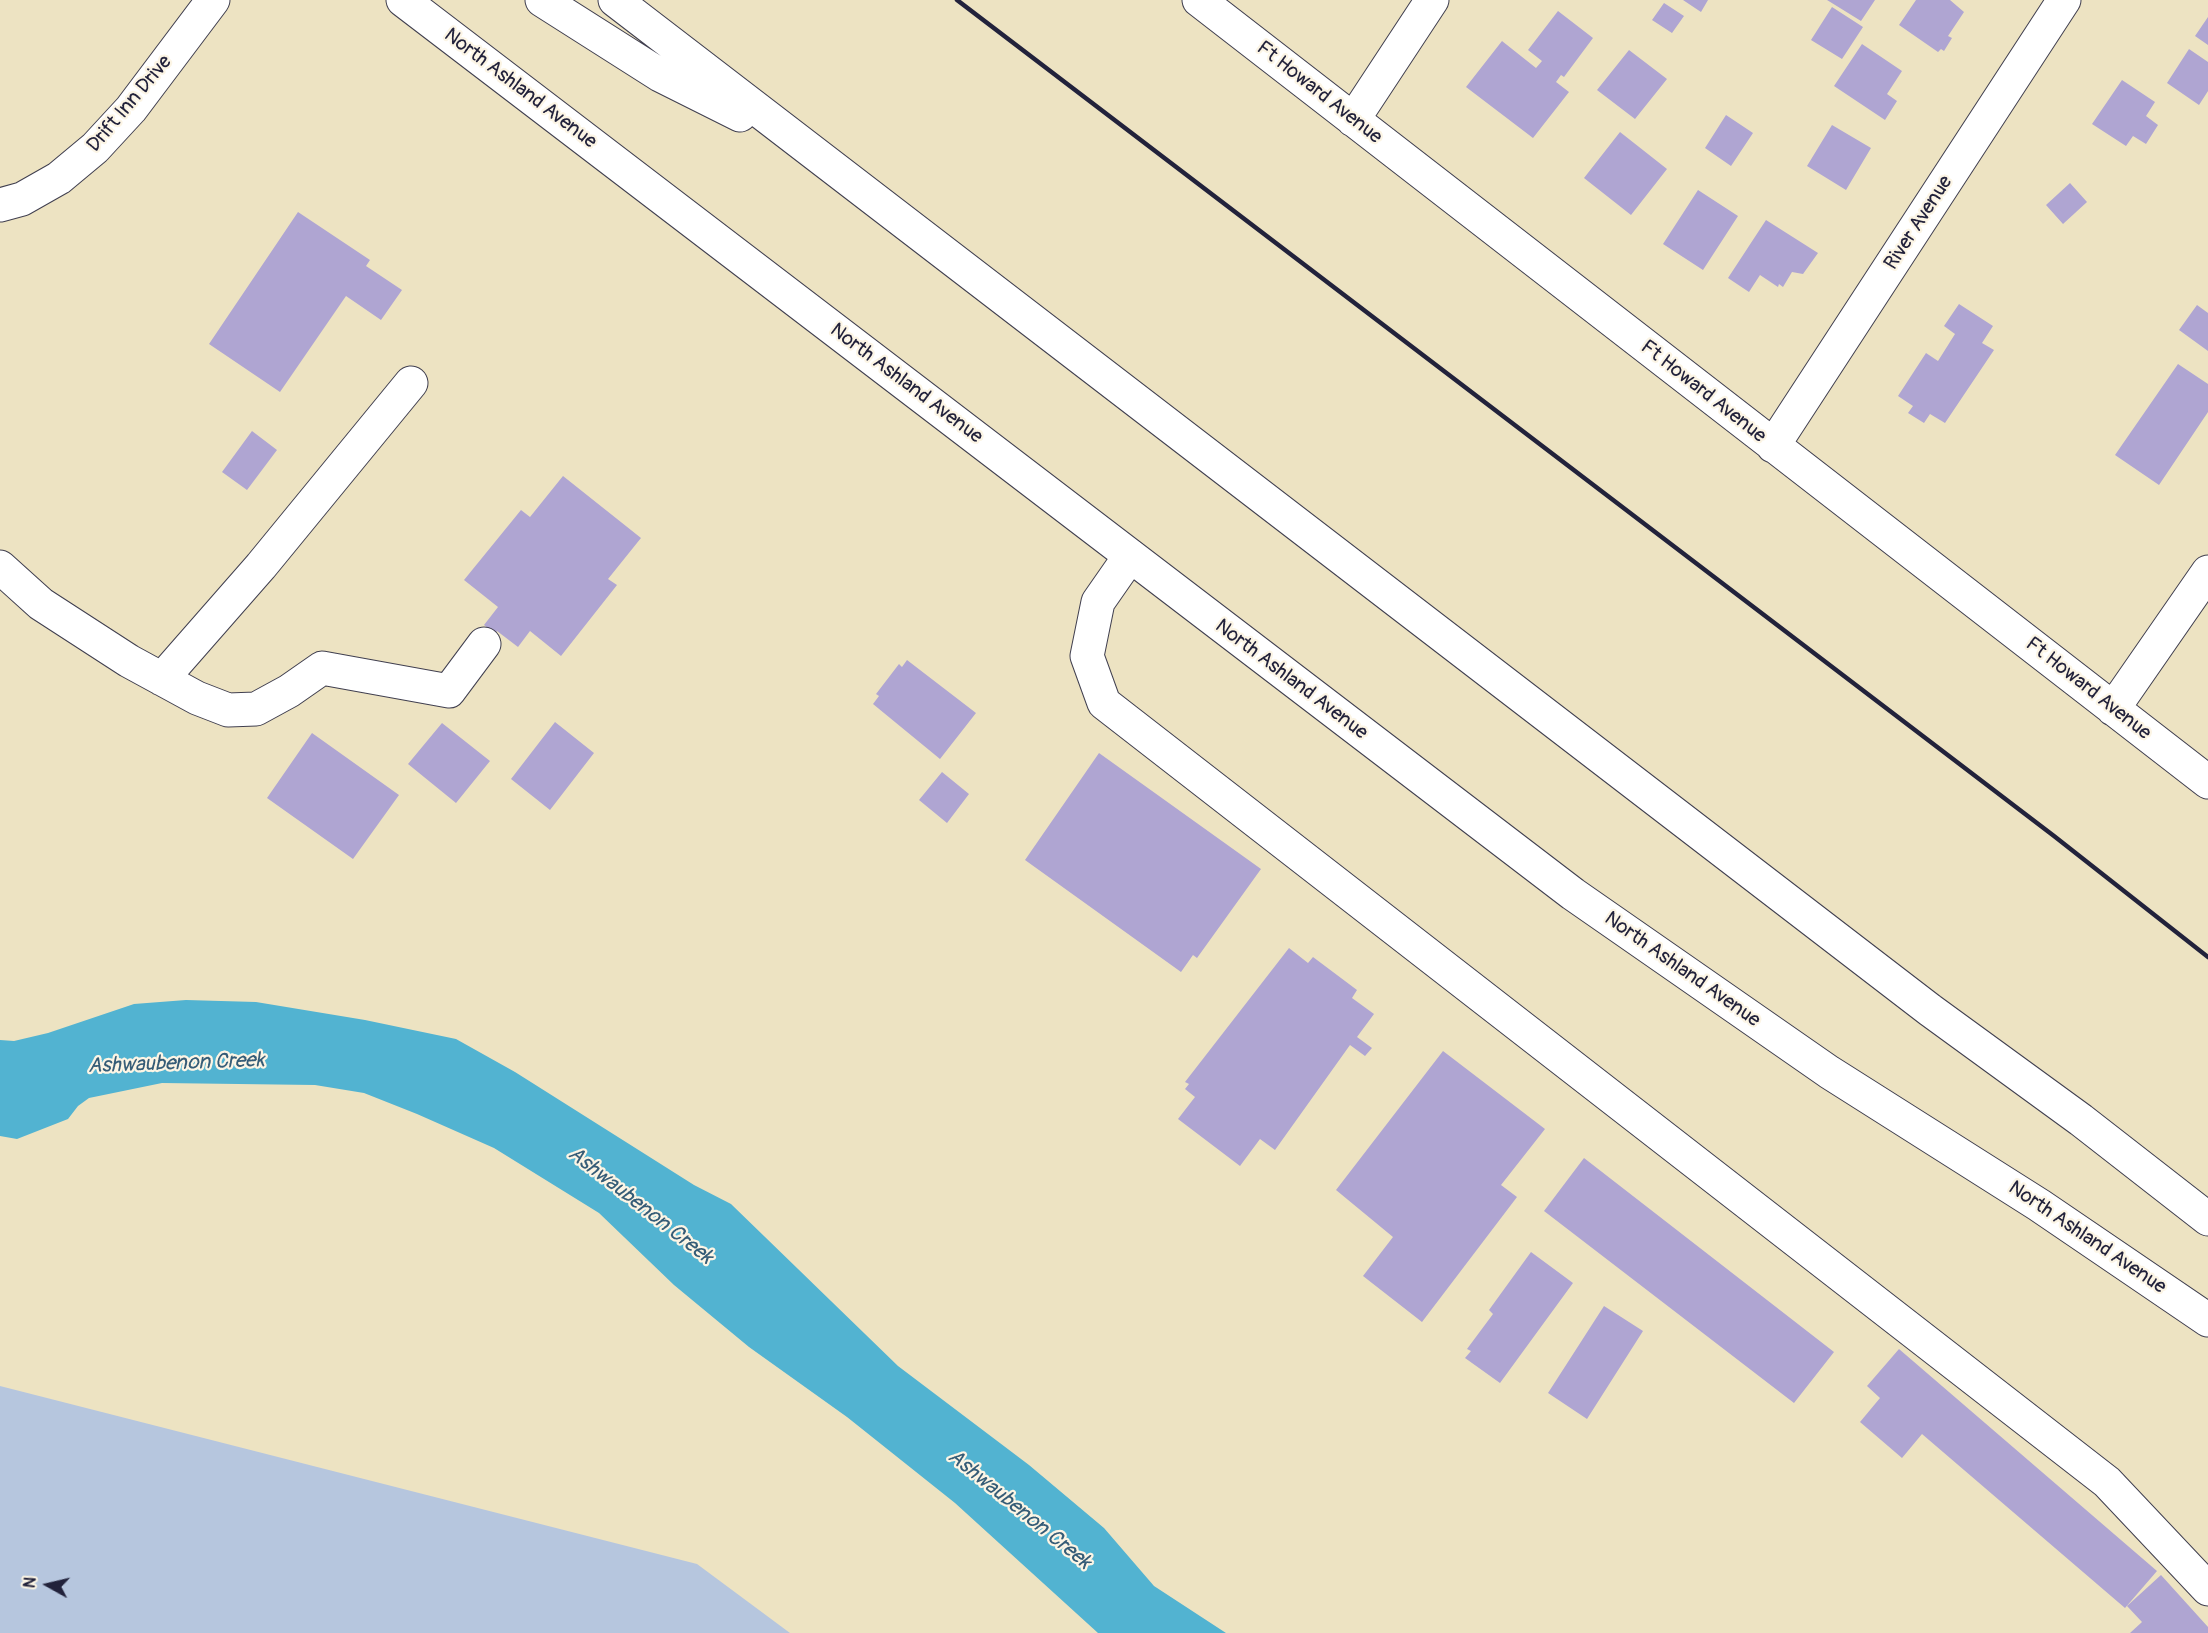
<!DOCTYPE html>
<style>
body{margin:0}
#map{position:relative;width:2208px;height:1633px;overflow:hidden;background:#ede3c2;font-family:Pangolin,sans-serif}
canvas{display:block}
.north{position:absolute;left:18px;top:1555px;width:60px;height:60px;-webkit-text-stroke:4px #fcf5e5;paint-order:stroke;rotate:278deg;font-size:16px;font-weight:700;line-height:24px;text-align:center;color:#22223b}
.north::after{content:'';display:block;margin:auto;width:21px;height:27px;background:#22223b;clip-path:polygon(50% 0,100% 100%,50% 72%,0 100%)}
</style>
<div id="map">
<canvas width="2208" height="1633"></canvas>
<div class="north">N</div>
</div>
<script>
const c = document.querySelector('canvas').getContext('2d');
c.lineJoin = 'round';
function fill(path, color) { c.fillStyle = color; c.fill(path, 'evenodd'); }
const shape = rows => new Path2D(rows.map(r => 'M' + r).join(''));
function trace(path, color, width, dash) { c.strokeStyle = color; c.lineWidth = width; c.lineCap = dash ? 'butt' : 'round'; c.setLineDash(dash || []); c.stroke(path); }
function drawText(font, color, halo, rows, align = 'center') {
  c.font = font + ' Pangolin,sans-serif'; c.lineWidth = 4.5; c.setLineDash([]); c.textBaseline = 'middle'; c.strokeStyle = halo; c.fillStyle = color; for (const [text, x, y, turn = 0] of rows) {
    c.save(); c.translate(x, y); c.rotate((+turn || 0) * Math.PI / 180); c.textAlign = isNaN(turn) ? turn : align; if (halo) c.strokeText(text, 0, 0); c.fillText(text, 0, 0); c.restore();
  }
}
fill(shape([
 [0,1386,697,1564,790,1633,0,1633]
]), '#b6c6de');
fill(shape([
 [186,1000,256,1002,365,1020,456,1039,515,1072,694,1185,731,1204,898,1366,1029,1465,1104,1528,1154,1586,1226,1633,1098,1633,955,1503,847,1417,749,1347,674,1285,599,1213,494,1148,417,1114,364,1093,315,1085,162,1083,89,1098,78,1106,68,1119,17,1139,0,1136,0,1040,14,1041,48,1033,134,1004]
]), '#52b3d1');
fill(shape([
 [1683,0,1708,0,1701,12],
 [1827,0,1875,0,1861,21],
 [1916,0,1950,0,1964,12,1948,36,1952,38,1944,51,1941,49,1938,52,1899,25],
 [1664,3,1684,16,1672,33,1652,20],
 [1832,7,1863,27,1842,59,1811,40],
 [1558,11,1593,38,1564,77,1561,75,1556,82,1569,92,1533,138,1466,87,1502,41,1536,68,1542,61,1528,50],
 [2208,17,2208,45,2195,36],
 [1862,44,1902,71,1887,94,1897,101,1885,120,1834,86],
 [2189,49,2208,62,2208,91,2199,105,2167,83],
 [1629,50,1667,79,1635,119,1597,90],
 [2122,80,2155,102,2146,116,2158,125,2146,144,2133,136,2126,146,2092,124],
 [1726,115,1753,133,1731,166,1705,148],
 [1832,125,1871,148,1846,190,1807,166],
 [1620,132,1667,169,1631,215,1584,178],
 [2070,183,2087,202,2063,224,2046,205],
 [1698,190,1738,216,1703,270,1663,244],
 [298,212,370,260,366,266,402,290,381,320,346,296,280,392,209,344],
 [1766,220,1818,253,1803,274,1792,272,1783,287,1779,284,1778,287,1760,275,1749,292,1728,278],
 [1959,304,1993,326,1982,343,1994,350,1945,423,1930,414,1924,423,1908,413,1913,406,1898,396,1926,353,1938,361,1955,334,1944,326],
 [2197,305,2208,313,2208,351,2179,330],
 [2178,364,2208,384,2208,412,2159,485,2115,455],
 [252,431,277,450,247,490,222,472],
 [563,476,641,538,608,579,617,585,561,656,530,631,518,647,497,631,495,634,484,625,498,607,464,580,521,510,530,517],
 [907,660,976,713,940,759,873,704,879,696,876,694,899,664,902,667],
 [555,722,594,753,550,810,511,779],
 [442,723,490,761,456,803,408,764],
 [312,733,399,795,353,859,267,798],
 [1099,753,1261,869,1197,958,1193,955,1181,972,1025,860],
 [942,772,969,794,947,823,919,800],
 [1289,948,1308,963,1313,957,1357,990,1352,998,1374,1014,1357,1037,1372,1048,1365,1056,1350,1045,1275,1150,1260,1139,1240,1166,1178,1119,1195,1097,1185,1089,1189,1084,1185,1082],
 [1443,1051,1545,1129,1501,1185,1517,1197,1422,1322,1363,1276,1393,1237,1336,1190],
 [1584,1158,1834,1352,1794,1403,1544,1211],
 [1531,1252,1573,1283,1500,1383,1465,1358,1471,1351,1467,1349,1493,1314,1489,1310],
 [1604,1306,1643,1331,1587,1419,1548,1393],
 [1899,1349,2157,1571,2125,1608,1922,1434,1902,1458,1860,1422,1880,1398,1867,1386],
 [2161,1575,2208,1627,2208,1633,2130,1633,2142,1622,2127,1606]
]), '#afa5d2');
const minor = shape([
 [1199,0,2208,782],
 [1353,120,1432,0],
 [0,205,22,199,59,178,95,148,131,109,213,0],
 [1773,446,2064,0],
 [1130,556,1098,602,1087,656,1104,703,2107,1482,2208,1589],
 [0,567,41,604,129,661,197,698,228,710,256,709,289,691,322,668,449,691,484,644],
 [162,679,261,566,411,383],
 [2113,709,2208,572]
]);
const major = shape([
 [403,0,1573,894,1829,1072,2039,1205,2208,1320],
 [542,0,660,75,740,115],
 [615,0,1930,1010,2081,1120,2208,1219]
]);
trace(minor, '#403f4f', 35);
trace(major, '#403f4f', 35);
trace(minor, '#fff', 33);
trace(major, '#fff', 33);
trace(shape([
 [957,0,2054,836,2208,957]
]), '#22223b', 4.5);
drawText('20px', '#22223b', '#fcf5e5', [
 ["North Ashland Avenue",520,89,37],
 ["Ft Howard Avenue",1319,93,38],
 ["Drift Inn Drive",130,104,-50],
 ["River Avenue",1919,223,-57],
 ["North Ashland Avenue",906,384,37],
 ["Ft Howard Avenue",1703,392,38],
 ["North Ashland Avenue",1291,680,37],
 ["Ft Howard Avenue",2088,689,38],
 ["North Ashland Avenue",1682,970,35],
 ["North Ashland Avenue",2087,1238,34]
]);
drawText('italic 21px', '#355c77', '#fcf5e5', [
 ["Ashwaubenon Creek",176,1064,-2],
 ["Ashwaubenon Creek",640,1206,38],
 ["Ashwaubenon Creek",1019,1510,39]
]);
</script>
